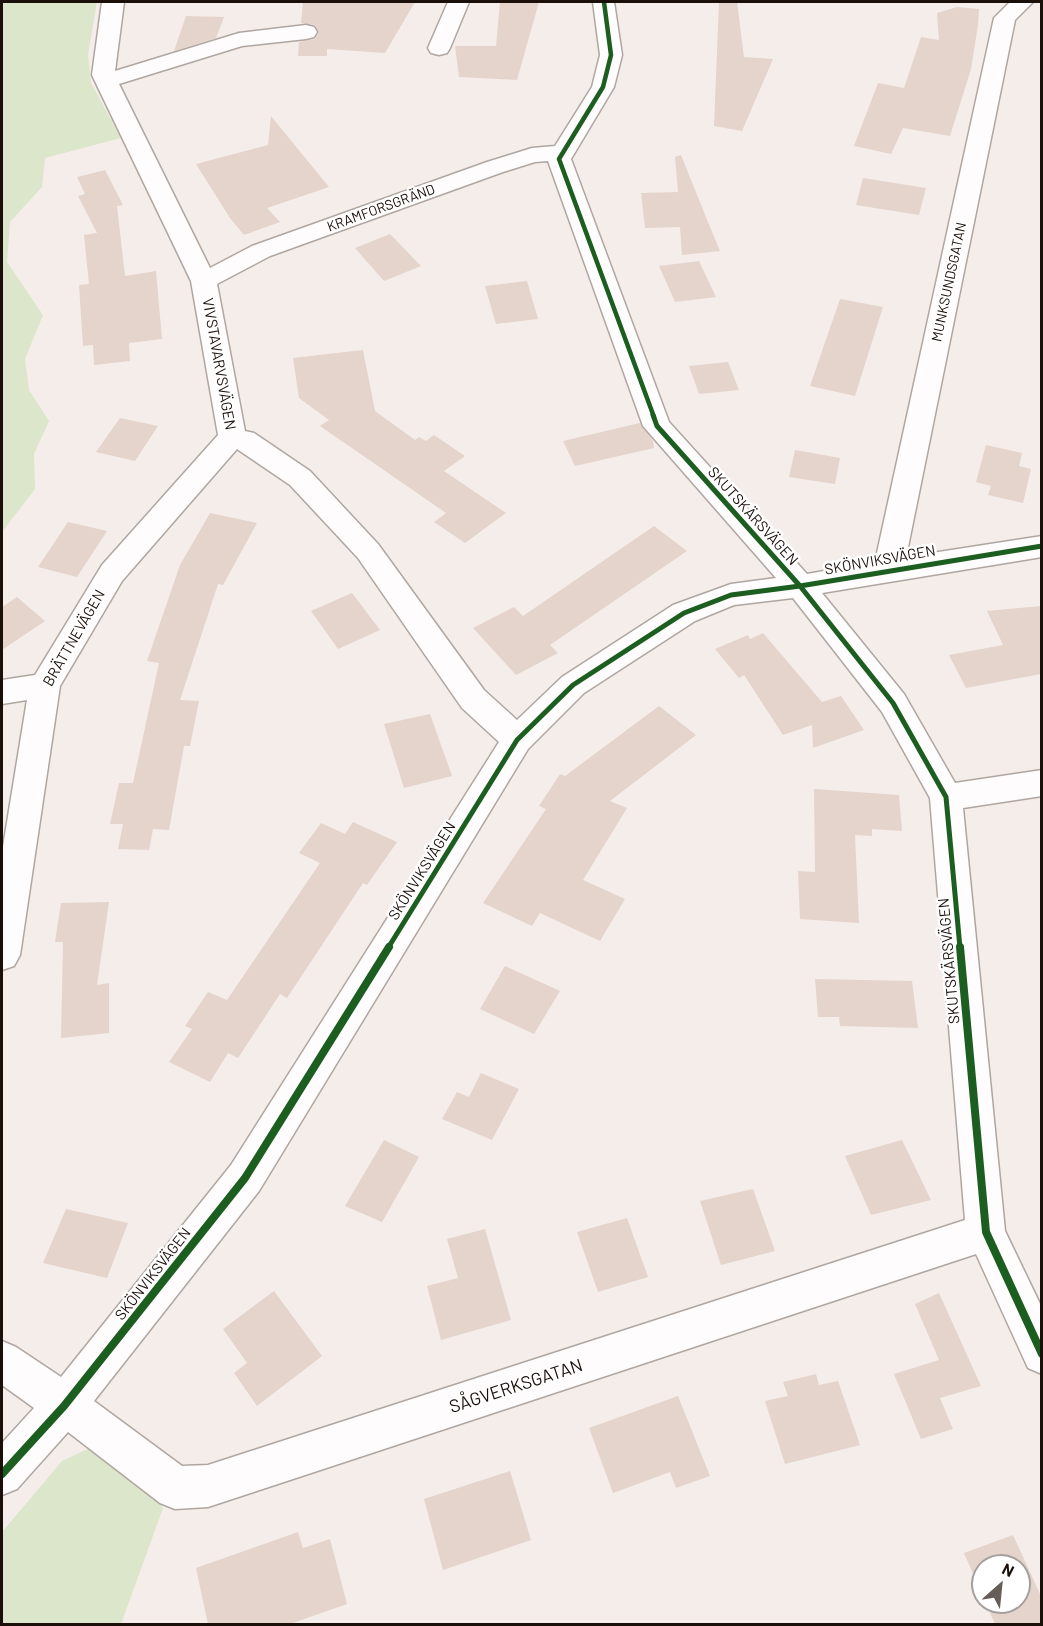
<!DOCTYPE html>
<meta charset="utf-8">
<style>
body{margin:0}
#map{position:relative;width:1043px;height:1626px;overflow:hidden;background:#f5ede9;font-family:Barlow,sans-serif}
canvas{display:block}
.frame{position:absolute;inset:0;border:3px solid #1b0f0a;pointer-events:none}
.north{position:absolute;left:971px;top:1554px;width:60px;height:60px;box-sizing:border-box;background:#fff;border:2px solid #a49f9d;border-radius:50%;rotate:27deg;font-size:16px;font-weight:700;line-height:24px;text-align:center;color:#1b0f0a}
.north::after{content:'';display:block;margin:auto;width:21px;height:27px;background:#675d58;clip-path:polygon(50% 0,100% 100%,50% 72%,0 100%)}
</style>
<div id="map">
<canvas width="1043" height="1626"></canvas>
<div class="frame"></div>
<div class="north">N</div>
</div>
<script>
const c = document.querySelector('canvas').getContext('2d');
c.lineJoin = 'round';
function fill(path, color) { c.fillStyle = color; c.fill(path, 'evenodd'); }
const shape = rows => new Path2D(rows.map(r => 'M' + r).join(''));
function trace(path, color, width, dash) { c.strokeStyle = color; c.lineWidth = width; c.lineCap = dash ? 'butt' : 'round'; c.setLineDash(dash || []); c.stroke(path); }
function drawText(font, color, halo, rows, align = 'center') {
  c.font = font + ' Barlow,sans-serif'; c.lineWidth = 5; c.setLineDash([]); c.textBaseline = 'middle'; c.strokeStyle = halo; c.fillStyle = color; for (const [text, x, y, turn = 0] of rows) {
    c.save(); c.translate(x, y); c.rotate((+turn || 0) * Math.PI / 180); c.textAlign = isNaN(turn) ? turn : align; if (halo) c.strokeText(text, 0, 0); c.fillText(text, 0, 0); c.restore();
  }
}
fill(shape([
 [2,2,97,2,88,54,91,83,121,138,45,158,42,187,10,222,7,262,43,315,25,359,29,390,49,421,34,454,35,489,2,532],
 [88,1449,120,1452,163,1508,121,1624,2,1624,2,1532,62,1461]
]), '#dbe6ca');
fill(shape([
 [303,2,415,2,385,53,327,49,327,56,298,56,299,42,315,39,319,33,315,25,301,23],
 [500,2,539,2,517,80,459,77,455,46,496,46],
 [719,2,737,2,744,57,773,59,742,131,714,126],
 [957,7,979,9,978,25,971,69,950,136,903,128,891,154,854,146,878,83,904,88,921,37,939,40,937,13],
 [186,16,224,17,216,38,174,51],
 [271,116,329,187,267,208,280,222,244,235,230,218,196,164,268,145],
 [681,155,710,227,720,251,682,255,680,227,645,228,641,193,678,192,675,157],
 [105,170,123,205,117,206,125,276,156,271,162,339,129,343,130,361,94,365,93,345,83,346,79,285,89,284,84,235,97,233,78,196,85,194,77,177],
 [863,178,926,188,919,215,856,205],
 [390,234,421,266,384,281,355,248],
 [699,261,716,297,675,302,659,266],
 [527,281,538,319,496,324,485,286],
 [840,299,883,307,855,396,810,386],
 [363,350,375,411,415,440,419,437,426,441,434,435,465,456,444,471,506,513,465,543,434,522,446,513,320,426,329,420,299,398,293,358],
 [728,362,739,390,699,394,689,366],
 [120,418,158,426,135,461,96,452],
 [640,423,653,441,654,448,575,466,563,441],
 [986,445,1022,453,1019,466,1031,469,1023,503,988,495,991,486,976,482],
 [795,450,840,458,835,484,789,477],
 [210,513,257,523,223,585,218,584,180,700,199,701,190,746,184,746,169,830,153,829,149,850,118,849,123,824,110,824,119,783,133,783,159,663,147,661,180,565],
 [68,522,107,531,77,577,38,567],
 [654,526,687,551,550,645,558,653,516,675,473,628,514,607,523,616],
 [352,593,380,630,338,649,311,611],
 [17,597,45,621,2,650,2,607],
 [1041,606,1041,674,966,688,949,655,1003,645,987,611],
 [763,633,822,702,841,696,864,730,813,748,812,725,783,735,744,675,739,678,715,649,748,635,750,639],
 [659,706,696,735,610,801,627,808,583,880,625,899,600,941,540,913,532,926,483,903,546,809,539,806,560,774,565,776],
 [430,714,452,776,404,788,384,724],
 [814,789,899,795,902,831,872,829,872,836,855,835,859,923,800,919,798,871,815,872],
 [353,822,397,842,367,885,363,883,287,998,280,994,238,1058,228,1053,210,1082,169,1062,192,1029,185,1026,208,992,227,1000,320,863,299,853,321,823,345,834],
 [109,902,97,985,109,983,109,1033,61,1038,63,942,55,942,61,903],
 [505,966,560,991,534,1034,480,1009],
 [815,979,912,981,918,1028,840,1026,839,1017,818,1017],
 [481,1073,519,1089,492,1140,442,1119,457,1092,469,1097],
 [384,1140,419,1157,382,1222,345,1206],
 [902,1140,931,1200,871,1215,845,1156],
 [753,1189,775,1251,721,1265,700,1201],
 [66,1209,128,1223,107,1278,43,1263],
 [627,1218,648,1277,598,1292,577,1232],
 [485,1229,511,1320,441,1340,427,1286,458,1278,447,1239],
 [274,1291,322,1356,257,1406,234,1373,247,1363,223,1329],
 [939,1293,981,1386,940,1398,953,1429,921,1439,894,1374,939,1360,915,1304],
 [816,1374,819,1385,838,1381,860,1445,785,1464,765,1401,788,1396,783,1382],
 [678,1396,710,1476,676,1488,670,1472,613,1493,589,1428],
 [510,1471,531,1540,443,1570,424,1499],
 [298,1532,303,1548,330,1539,347,1604,290,1624,208,1624,196,1568],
 [1013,1535,1041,1596,1041,1624,995,1624,985,1602,1019,1602,1019,1566,983,1566,983,1597,964,1553]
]), '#e4d4cc');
const minor = shape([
 [102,2,124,2,115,71,239,33,306,25,314,27,317,32,314,37,306,39,242,46,119,84,210,268,252,246,487,162,532,148,555,146,592,87,600,55,593,2,614,2,622,55,614,87,571,159,669,422,807,574,875,562,994,18,1010,2,1033,2,1015,20,906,557,1042,536,1042,557,822,593,904,694,955,783,1042,770,1042,796,963,808,1005,1231,1042,1308,1042,1374,1028,1368,976,1254,208,1507,175,1509,160,1503,68,1432,17,1489,2,1495,2,1443,34,1408,2,1385,2,1341,16,1347,61,1377,231,1165,499,742,462,708,358,558,290,485,237,449,122,581,60,686,20,955,14,966,2,970,2,853,27,700,2,704,2,680,35,675,102,565,218,435,191,281,92,75,102,2],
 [548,161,643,426,776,578,731,584,673,605,562,677,517,720,484,690,378,544,310,471,254,433,245,431,217,284,270,256,503,172,535,162,548,161],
 [793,598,882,712,930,798,965,1220,208,1465,182,1466,94,1401,259,1191,528,749,584,693,695,621,734,605,793,598],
 [448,2,469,2,450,48,447,53,439,55,431,53,428,48,448,2]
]);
trace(minor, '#b0a6a1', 3);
fill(minor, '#fefcfc');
trace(shape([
 [604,2,611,55,603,87,559,159,654,417]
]), '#1b5e20', 4.5);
trace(shape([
 [653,415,657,426,800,586,893,703,946,797,960,948],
 [388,948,517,740,573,685,684,613,731,595,800,586,1042,546]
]), '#1b5e20', 5);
trace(shape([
 [960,947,986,1232,1042,1354],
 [2,1474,64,1406,245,1178,389,947]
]), '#1b5e20', 8);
drawText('14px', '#1b0f0a', '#fff', [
 ["KRAMFORSGRÄND",381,208,-20],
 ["MUNKSUNDSGATAN",949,282,-78]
]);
drawText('15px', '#1b0f0a', '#fff', [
 ["VIVSTAVARVSVÄGEN",219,364,80],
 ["SKUTSKÄRSVÄGEN",753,516,48],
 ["SKÖNVIKSVÄGEN",880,560,-10],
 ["BRÄTTNEVÄGEN",74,638,-60],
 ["SKÖNVIKSVÄGEN",422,871,-58],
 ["SKUTSKÄRSVÄGEN",949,961,-95],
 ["SKÖNVIKSVÄGEN",153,1274,-52]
]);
drawText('18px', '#1b0f0a', '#fff', [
 ["SÅGVERKSGATAN",516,1386,-18]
]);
</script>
